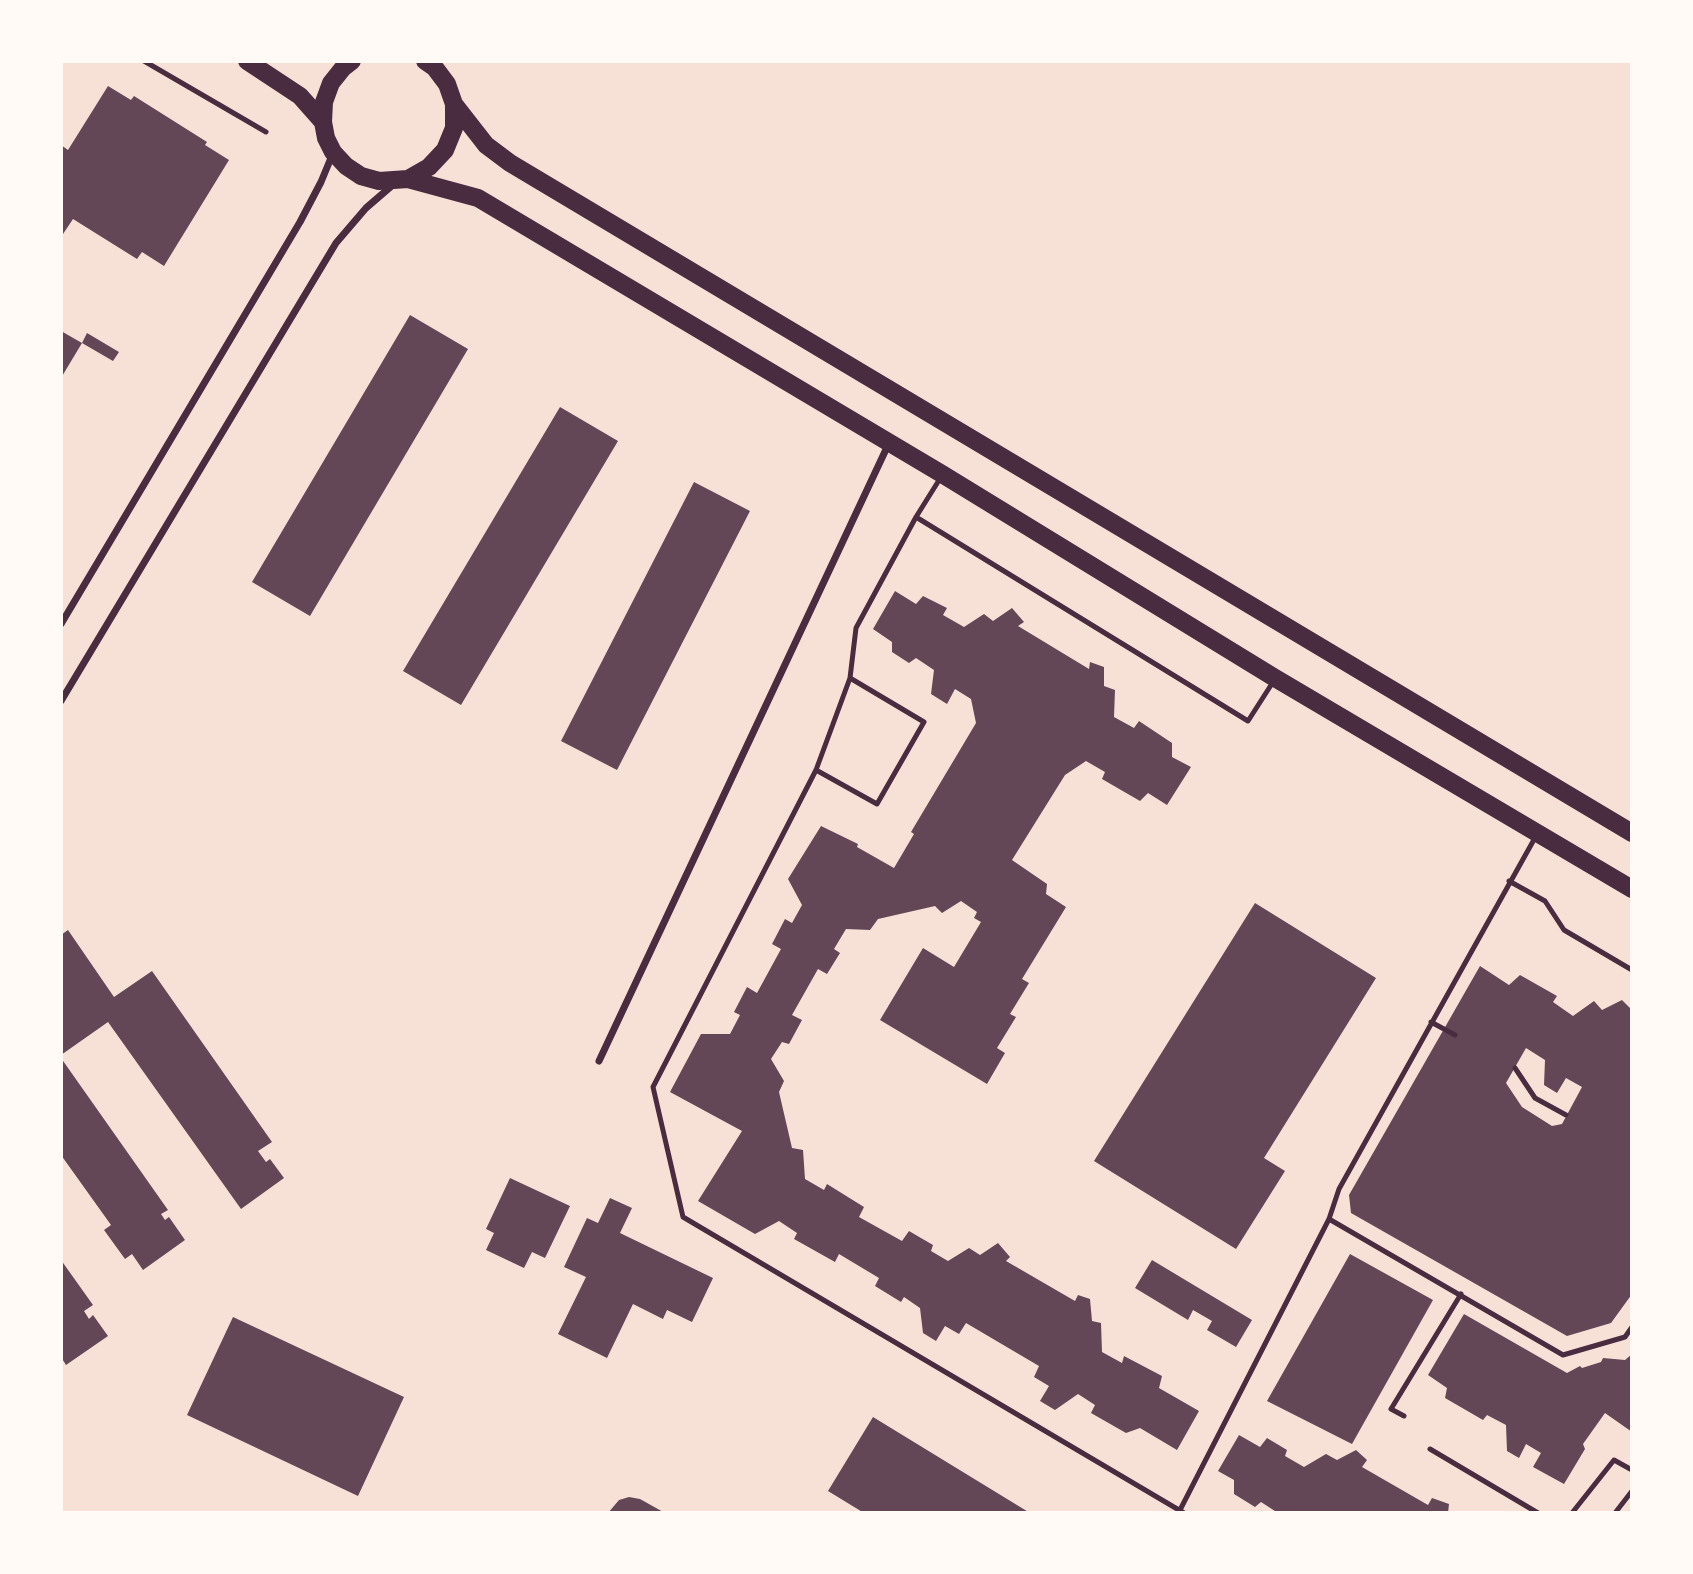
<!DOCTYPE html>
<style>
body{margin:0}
#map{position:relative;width:1693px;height:1574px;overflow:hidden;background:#f7e1d7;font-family:Arial,sans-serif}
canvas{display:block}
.frame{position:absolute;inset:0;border:63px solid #fffaf5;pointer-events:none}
</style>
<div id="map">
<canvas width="1693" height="1574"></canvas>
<div class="frame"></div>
</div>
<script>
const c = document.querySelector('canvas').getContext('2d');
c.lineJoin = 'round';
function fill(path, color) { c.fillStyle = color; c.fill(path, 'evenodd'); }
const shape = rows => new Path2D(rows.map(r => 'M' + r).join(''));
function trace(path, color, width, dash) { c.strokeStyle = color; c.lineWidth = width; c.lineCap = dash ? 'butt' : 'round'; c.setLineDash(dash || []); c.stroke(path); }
fill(shape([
 [108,86,131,100,134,96,207,142,205,145,229,160,164,266,142,252,137,259,73,219,61,237,61,145,68,150],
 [410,315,468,349,310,616,252,582],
 [61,331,82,343,61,378],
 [87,333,119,352,113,361,82,343],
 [560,407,618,441,461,705,403,671],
 [694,482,750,511,617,770,561,741],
 [895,591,916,604,923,596,947,608,943,615,964,627,984,614,993,621,1012,608,1024,622,1018,626,1089,669,1090,662,1104,667,1104,686,1115,690,1114,717,1134,728,1139,721,1172,743,1172,757,1191,767,1167,805,1148,793,1140,801,1102,779,1105,772,1086,761,1065,775,1012,860,1047,884,1046,894,1066,907,1022,979,1029,983,1010,1014,1016,1017,997,1048,1005,1053,987,1084,880,1020,923,948,954,967,981,922,974,918,977,912,961,901,942,913,935,906,878,919,870,930,846,929,834,949,840,953,827,974,818,969,792,1015,802,1020,789,1044,782,1042,771,1059,784,1081,779,1092,792,1148,803,1150,805,1179,824,1190,827,1184,864,1207,859,1217,902,1241,909,1231,933,1245,931,1251,948,1261,969,1248,980,1255,998,1243,1010,1257,1006,1261,1075,1301,1078,1295,1090,1299,1092,1321,1101,1323,1102,1352,1122,1363,1124,1356,1162,1376,1159,1388,1199,1411,1177,1450,1140,1428,1126,1433,1091,1413,1095,1405,1078,1394,1055,1410,1040,1401,1049,1386,1034,1377,1039,1366,966,1323,959,1334,945,1326,936,1341,923,1333,920,1308,904,1297,901,1302,875,1286,879,1278,839,1254,835,1262,794,1239,797,1233,779,1221,755,1234,698,1201,742,1131,670,1092,701,1034,730,1034,740,1015,734,1012,747,987,757,993,781,949,772,944,785,919,792,923,802,905,788,879,821,826,858,844,857,847,894,868,914,834,911,832,976,723,971,699,955,689,947,704,931,694,934,670,916,658,909,663,892,652,892,642,873,629],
 [1255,903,1376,978,1264,1158,1285,1171,1236,1249,1094,1161],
 [68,930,114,997,152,971,272,1142,258,1151,266,1162,270,1159,284,1178,241,1209,108,1022,61,1055,61,935],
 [1480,966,1509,985,1520,975,1557,996,1553,1002,1573,1016,1594,1001,1602,1010,1622,1000,1632,1010,1630,1017,1632,1019,1632,1294,1611,1323,1567,1336,1351,1213,1349,1195],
 [1526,1048,1545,1060,1544,1085,1557,1093,1566,1078,1582,1087,1562,1124,1552,1126,1522,1107,1506,1083],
 [61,1058,168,1210,161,1214,165,1220,169,1217,185,1240,143,1270,132,1254,125,1259,104,1230,111,1225,61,1155],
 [510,1178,570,1206,545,1258,532,1252,524,1268,486,1250,494,1233,486,1229],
 [610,1198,632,1208,620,1233,713,1278,692,1322,667,1310,663,1319,633,1304,607,1358,558,1334,586,1277,564,1267,587,1218,598,1223],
 [1350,1254,1433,1300,1352,1444,1267,1401],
 [61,1260,93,1305,84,1311,89,1319,93,1315,108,1336,66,1365,61,1357],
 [1152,1260,1252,1320,1236,1347,1207,1330,1212,1321,1193,1310,1188,1320,1135,1288],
 [1464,1314,1567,1373,1580,1366,1582,1368,1601,1362,1603,1358,1625,1360,1632,1354,1632,1432,1605,1413,1583,1444,1585,1449,1564,1484,1533,1467,1541,1453,1526,1444,1519,1458,1507,1451,1506,1425,1487,1415,1483,1420,1445,1398,1447,1388,1428,1375],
 [233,1317,404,1397,358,1496,187,1415],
 [873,1417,1030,1513,864,1513,828,1491],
 [1239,1435,1260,1447,1267,1438,1287,1450,1285,1456,1304,1467,1326,1454,1337,1460,1356,1450,1367,1460,1362,1467,1428,1505,1432,1498,1449,1504,1448,1513,1278,1513,1261,1502,1255,1507,1234,1494,1234,1480,1218,1471],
 [629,1497,640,1499,665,1513,608,1513,619,1500]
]), '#644757');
trace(shape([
 [144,61,266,132],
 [941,477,916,517,1248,721,1273,682],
 [916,517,856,628,850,678,816,770,653,1087,683,1217,1184,1513],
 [816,770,877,804,924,722,850,678],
 [1509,881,1545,901,1564,930,1632,970],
 [1431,1022,1455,1035],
 [1515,1068,1535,1098,1566,1115],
 [1329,1219,1563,1355,1625,1337,1632,1327],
 [1404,1416,1391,1409,1461,1294],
 [1430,1449,1538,1513],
 [1180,1510,1329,1219,1339,1189,1536,836],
 [1572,1513,1614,1460,1632,1470],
 [1615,1513,1632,1491]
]), '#4a2c40', 5);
trace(shape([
 [61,624,300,222,321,182,333,153],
 [61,701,336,243,366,208,395,183],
 [599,1061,889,443]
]), '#4a2c40', 7);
trace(shape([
 [247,61,300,96,323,122],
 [352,61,343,68,331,83,324,102,323,122,326,138,333,152,346,166,361,176,379,181,408,179,429,167,445,150,454,128,454,104,447,84,435,68,425,61],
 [454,104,486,145,510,163,1632,833],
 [408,179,478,198,942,474,1275,678,1632,889]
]), '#4a2c40', 18);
</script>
